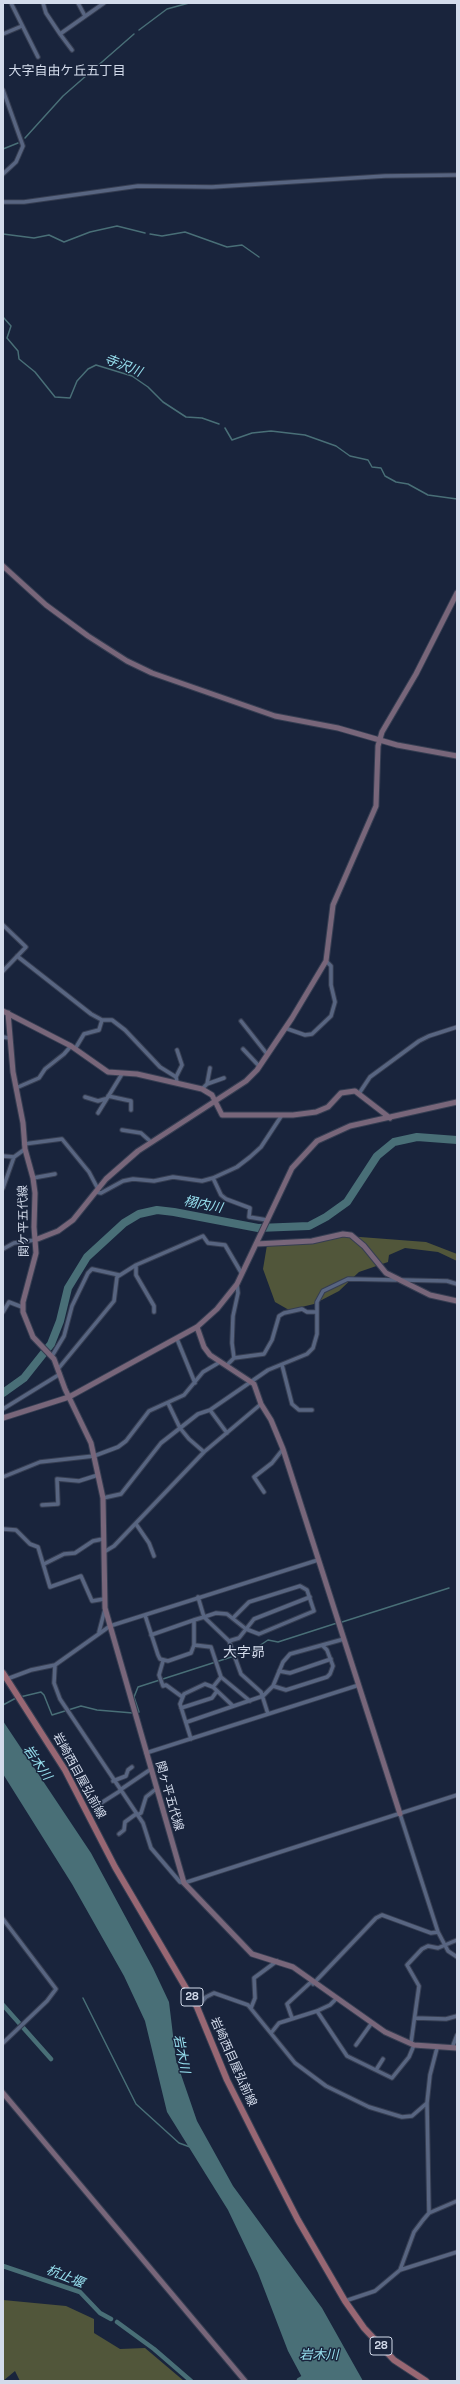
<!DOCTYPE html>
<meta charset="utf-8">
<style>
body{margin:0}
#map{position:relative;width:460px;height:2384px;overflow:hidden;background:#19243c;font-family:"Space Grotesk",sans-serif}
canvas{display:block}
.frame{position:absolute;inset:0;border:4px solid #d3dbeb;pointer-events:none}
</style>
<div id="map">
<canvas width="460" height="2384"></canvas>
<div class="frame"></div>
</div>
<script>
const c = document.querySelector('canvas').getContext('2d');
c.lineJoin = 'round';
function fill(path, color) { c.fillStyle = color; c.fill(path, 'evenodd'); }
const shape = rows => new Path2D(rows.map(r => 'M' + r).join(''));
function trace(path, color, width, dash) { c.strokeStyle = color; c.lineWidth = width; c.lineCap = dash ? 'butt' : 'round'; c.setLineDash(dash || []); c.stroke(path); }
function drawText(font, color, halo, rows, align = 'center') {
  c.font = font + ' "Space Grotesk","Noto Sans JP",sans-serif'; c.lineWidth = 3; c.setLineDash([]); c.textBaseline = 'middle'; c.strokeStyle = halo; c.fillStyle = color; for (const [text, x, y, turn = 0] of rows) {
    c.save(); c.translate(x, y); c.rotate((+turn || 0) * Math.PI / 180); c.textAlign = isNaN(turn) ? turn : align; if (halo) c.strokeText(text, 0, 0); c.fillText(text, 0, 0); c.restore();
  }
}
fill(shape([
 [347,1236,426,1242,457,1254,457,1261,438,1252,405,1248,389,1255,388,1262,359,1272,339,1291,314,1304,289,1310,275,1302,263,1269,267,1245],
 [3,2300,66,2306,94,2319,94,2333,120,2349,145,2348,184,2381,20,2381,15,2371,3,2381]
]), '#51563a');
fill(shape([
 [3,1721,91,1853,153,1968,169,2002,176,2060,197,2121,233,2186,322,2308,363,2381,304,2381,288,2351,258,2273,228,2210,167,2112,145,2021,124,1976,72,1884,3,1774]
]), '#496f77');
trace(shape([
 [139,30,167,9,189,3],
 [25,138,63,96,134,34],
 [3,149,18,143],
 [3,234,34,238,49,235,64,242,90,232,117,226,145,233],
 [150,234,162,236,185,232,227,247,242,245,259,257],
 [3,317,11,326,7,338,18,351,19,359,35,372,55,397,70,398,77,381,88,369,96,365,132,376,148,387,163,402,186,417,202,418,219,424],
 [225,428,232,440,252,433,271,431,305,435,336,446,350,456,368,460,372,467,381,468,385,476,396,482,408,484,428,495,457,499],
 [342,1622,449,1588],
 [20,1697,41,1692,44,1695,52,1715,81,1706,97,1710,133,1713],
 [3,1705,16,1698],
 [137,1713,139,1712,134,1697,138,1687,253,1650,268,1640,278,1642,337,1623],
 [83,1998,136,2104,179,2143,190,2147]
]), '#496f77', 1.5);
trace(shape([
 [3,2005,51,2059],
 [3,2266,80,2292,100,2313,111,2319],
 [117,2322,154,2349,191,2381],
 [299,2380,306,2376]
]), '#496f77', 4.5);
trace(shape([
 [3,1393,24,1378,51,1344,60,1321,68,1288,87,1257,124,1223,139,1214,157,1210,174,1212,258,1228,309,1226,326,1217,347,1202,377,1156,394,1142,417,1137,457,1140]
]), '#496f77', 8);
const street = shape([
 [11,3,38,57],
 [43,3,46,13,60,34,104,3],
 [78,3,85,16],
 [3,34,22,26],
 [60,34,72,50],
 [3,90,23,146,16,162,3,174],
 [3,202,24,202,138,186,212,187,385,176,457,175],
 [3,925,26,947,3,971],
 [17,956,91,1014,102,1020,112,1020,125,1030,160,1067,176,1077,177,1082],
 [241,1021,267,1054],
 [285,1028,305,1035,312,1034,331,1016,335,1002,331,985,331,966,326,961],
 [3,1037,9,1038],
 [75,1049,84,1034,99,1030,102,1020],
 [243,1049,259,1066],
 [176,1077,182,1065,177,1050],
 [207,1084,210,1068],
 [16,1088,39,1078,45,1069,64,1054,71,1046],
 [202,1089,207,1084,224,1078],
 [360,1092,370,1077,419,1041,429,1036,457,1027],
 [108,1096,131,1101,131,1110],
 [85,1097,98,1101,105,1099],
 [98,1113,122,1074],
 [122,1130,141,1133,151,1142],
 [24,1144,62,1139,89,1172,98,1189],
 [3,1156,14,1157,25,1149],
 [33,1178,55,1174],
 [213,1178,221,1195,226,1199,250,1208,249,1217,267,1220],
 [3,1188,14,1157],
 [96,1192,101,1193,123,1181,133,1179,154,1181,173,1177,202,1181,213,1178,237,1167,250,1157,261,1147,282,1115],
 [3,1249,14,1243,35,1240],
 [136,1265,136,1275,154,1306,154,1312],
 [403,1280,447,1281,457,1284],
 [3,1312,9,1302,22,1307],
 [177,1339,195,1383],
 [52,1356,64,1336,72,1306,88,1273,92,1269,119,1275],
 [234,1358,264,1354,272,1340,279,1316,284,1313,302,1309,307,1312,317,1312],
 [227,1365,234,1358,232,1343,233,1316,238,1293,237,1284],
 [282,1365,292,1404,299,1410,312,1410],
 [58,1369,114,1301,117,1277,136,1265,203,1236,208,1243,225,1245,242,1274],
 [168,1403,180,1428,189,1439,204,1452],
 [3,1409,60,1374],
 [210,1410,227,1433],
 [3,1477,40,1462,94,1456,118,1447,126,1441,149,1411,184,1395,203,1372,220,1362],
 [264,1492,254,1477,272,1463,283,1449],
 [103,1498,121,1494,161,1443,198,1414,210,1410,268,1370,307,1354,313,1348,317,1334,317,1302,323,1291,348,1279,396,1280],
 [42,1505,58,1504,57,1479,79,1481,98,1475],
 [136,1524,149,1543,154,1556],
 [3,1529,16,1530,30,1544,38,1547,50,1587,81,1576,92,1601,104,1599],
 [104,1552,114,1546,204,1452,261,1404],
 [318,1560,110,1626,55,1665,54,1683,60,1699,143,1823,151,1848,180,1882,184,1883,457,1795],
 [44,1564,64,1554,75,1553,93,1541,103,1539],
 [198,1597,204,1617,229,1641,241,1674,261,1692,268,1714],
 [145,1615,158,1655,160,1659,168,1661,191,1653,194,1645,194,1620,204,1617,216,1613,227,1614,246,1629,259,1634,314,1611,307,1590,300,1586,249,1602,234,1617],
 [99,1632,105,1609],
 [151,1635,194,1620],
 [229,1641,239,1638,254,1619,310,1597],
 [194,1645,211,1647,221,1677,250,1701],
 [163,1661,159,1675,163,1686,166,1685,181,1696],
 [279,1671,290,1673,331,1659],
 [7,1679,31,1670,55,1665],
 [273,1686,283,1662,290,1654,344,1639],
 [213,1687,221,1677],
 [181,1708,212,1698,217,1691],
 [187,1722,263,1696,273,1686,286,1690,327,1677,330,1674,333,1666,327,1650,323,1646],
 [191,1739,180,1704,184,1694,205,1684,213,1687,233,1706],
 [146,1753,359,1685],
 [113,1781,126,1776,128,1770,132,1767],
 [120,1790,151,1769],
 [98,1805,120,1791],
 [400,1814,438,1932,448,1951,457,1957],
 [137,1815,141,1813,146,1797,156,1789],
 [119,1834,124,1830,125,1822,136,1814],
 [3,1919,56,1989,47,2001,3,2043],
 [313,1984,376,1918,382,1915,431,1933,438,1932],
 [336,1999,330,2005,317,2011,347,2056,392,2078,409,2057,414,2045],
 [197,2007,206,1997,214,1993,248,2005,295,2063,326,2086,369,2107,402,2117,412,2116,427,2103],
 [251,2008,255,1998,254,1978,277,1961],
 [292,2018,287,2004,311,1982],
 [415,2018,446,2019,457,2016],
 [271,2033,279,2023,317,2011],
 [411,2043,419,1986,407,1965,422,1949,428,1946,438,1948,457,1940],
 [356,2045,371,2024],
 [452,2048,457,2035],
 [376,2070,383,2059],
 [429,2213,427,2103,430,2075,437,2048],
 [400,2270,414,2232,423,2220,429,2213,457,2201],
 [345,2301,375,2291,400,2270,457,2252]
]);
const secondary = shape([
 [3,566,46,605,88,636,127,661,152,673,275,716,338,728,397,745,457,756],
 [3,1011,71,1046,108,1072,137,1074,202,1089,212,1095,222,1115,293,1115,316,1112,328,1107,341,1093,355,1091,390,1118],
 [8,1013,13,1072,23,1123,25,1149,33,1178,35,1193,34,1227,36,1253,23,1302,23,1312,33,1337,54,1359,65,1389,91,1443,103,1498,105,1608,184,1883,252,1954,293,1967,385,2032,414,2045,457,2048],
 [35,1240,58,1231,73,1220,106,1179,138,1151,246,1081,257,1070,292,1018,326,961,333,905,376,806,378,746,382,732,416,674,457,593],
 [256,1244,312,1241,343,1234,351,1235,364,1246,386,1273,430,1295,457,1301],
 [197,1327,204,1347,210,1355,254,1384,261,1404,271,1420,283,1449,400,1814],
 [3,1418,69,1397,197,1327,217,1309,237,1284,292,1168,317,1141,350,1126,457,1102],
 [3,2093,245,2381]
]);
const primary = shape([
 [3,1673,65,1770,115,1867,197,2007,227,2080,257,2140,298,2220,345,2301,364,2328,394,2360,426,2381]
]);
trace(street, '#363e52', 5.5);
trace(secondary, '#363e52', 7);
trace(primary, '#363e52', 8);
trace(street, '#586581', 3.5);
trace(secondary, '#78667a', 5);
trace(primary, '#986773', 6);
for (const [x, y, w] of [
 [192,1997,22],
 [381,2346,22]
]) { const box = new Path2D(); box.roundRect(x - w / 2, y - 9, w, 18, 3); c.fillStyle = '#19243c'; c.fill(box); trace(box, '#d3dbeb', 1); }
drawText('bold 11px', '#d3dbeb', null, [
 ["28",192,1997],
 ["28",381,2346]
]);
drawText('12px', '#d3dbeb', '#19243c', [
 ["関ケ平五代線",24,1221,-91],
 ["岩崎西目屋弘前線",79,1776,61],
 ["関ヶ平五代線",169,1796,74],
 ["岩崎西目屋弘前線",233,2062,66]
]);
drawText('13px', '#d3dbeb', '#19243c', [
 ["大字自由ケ丘五丁目",67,71]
]);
drawText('italic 13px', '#97e0ef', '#19243c', [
 ["寺沢川",123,366,21],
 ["栩内川",203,1205,11],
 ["岩木川",37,1763,55],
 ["岩木川",181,2054,79],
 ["杭止堰",65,2277,22],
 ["岩木川",319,2355]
]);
drawText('14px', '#d3dbeb', '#19243c', [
 ["大字昴",244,1653]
]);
</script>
